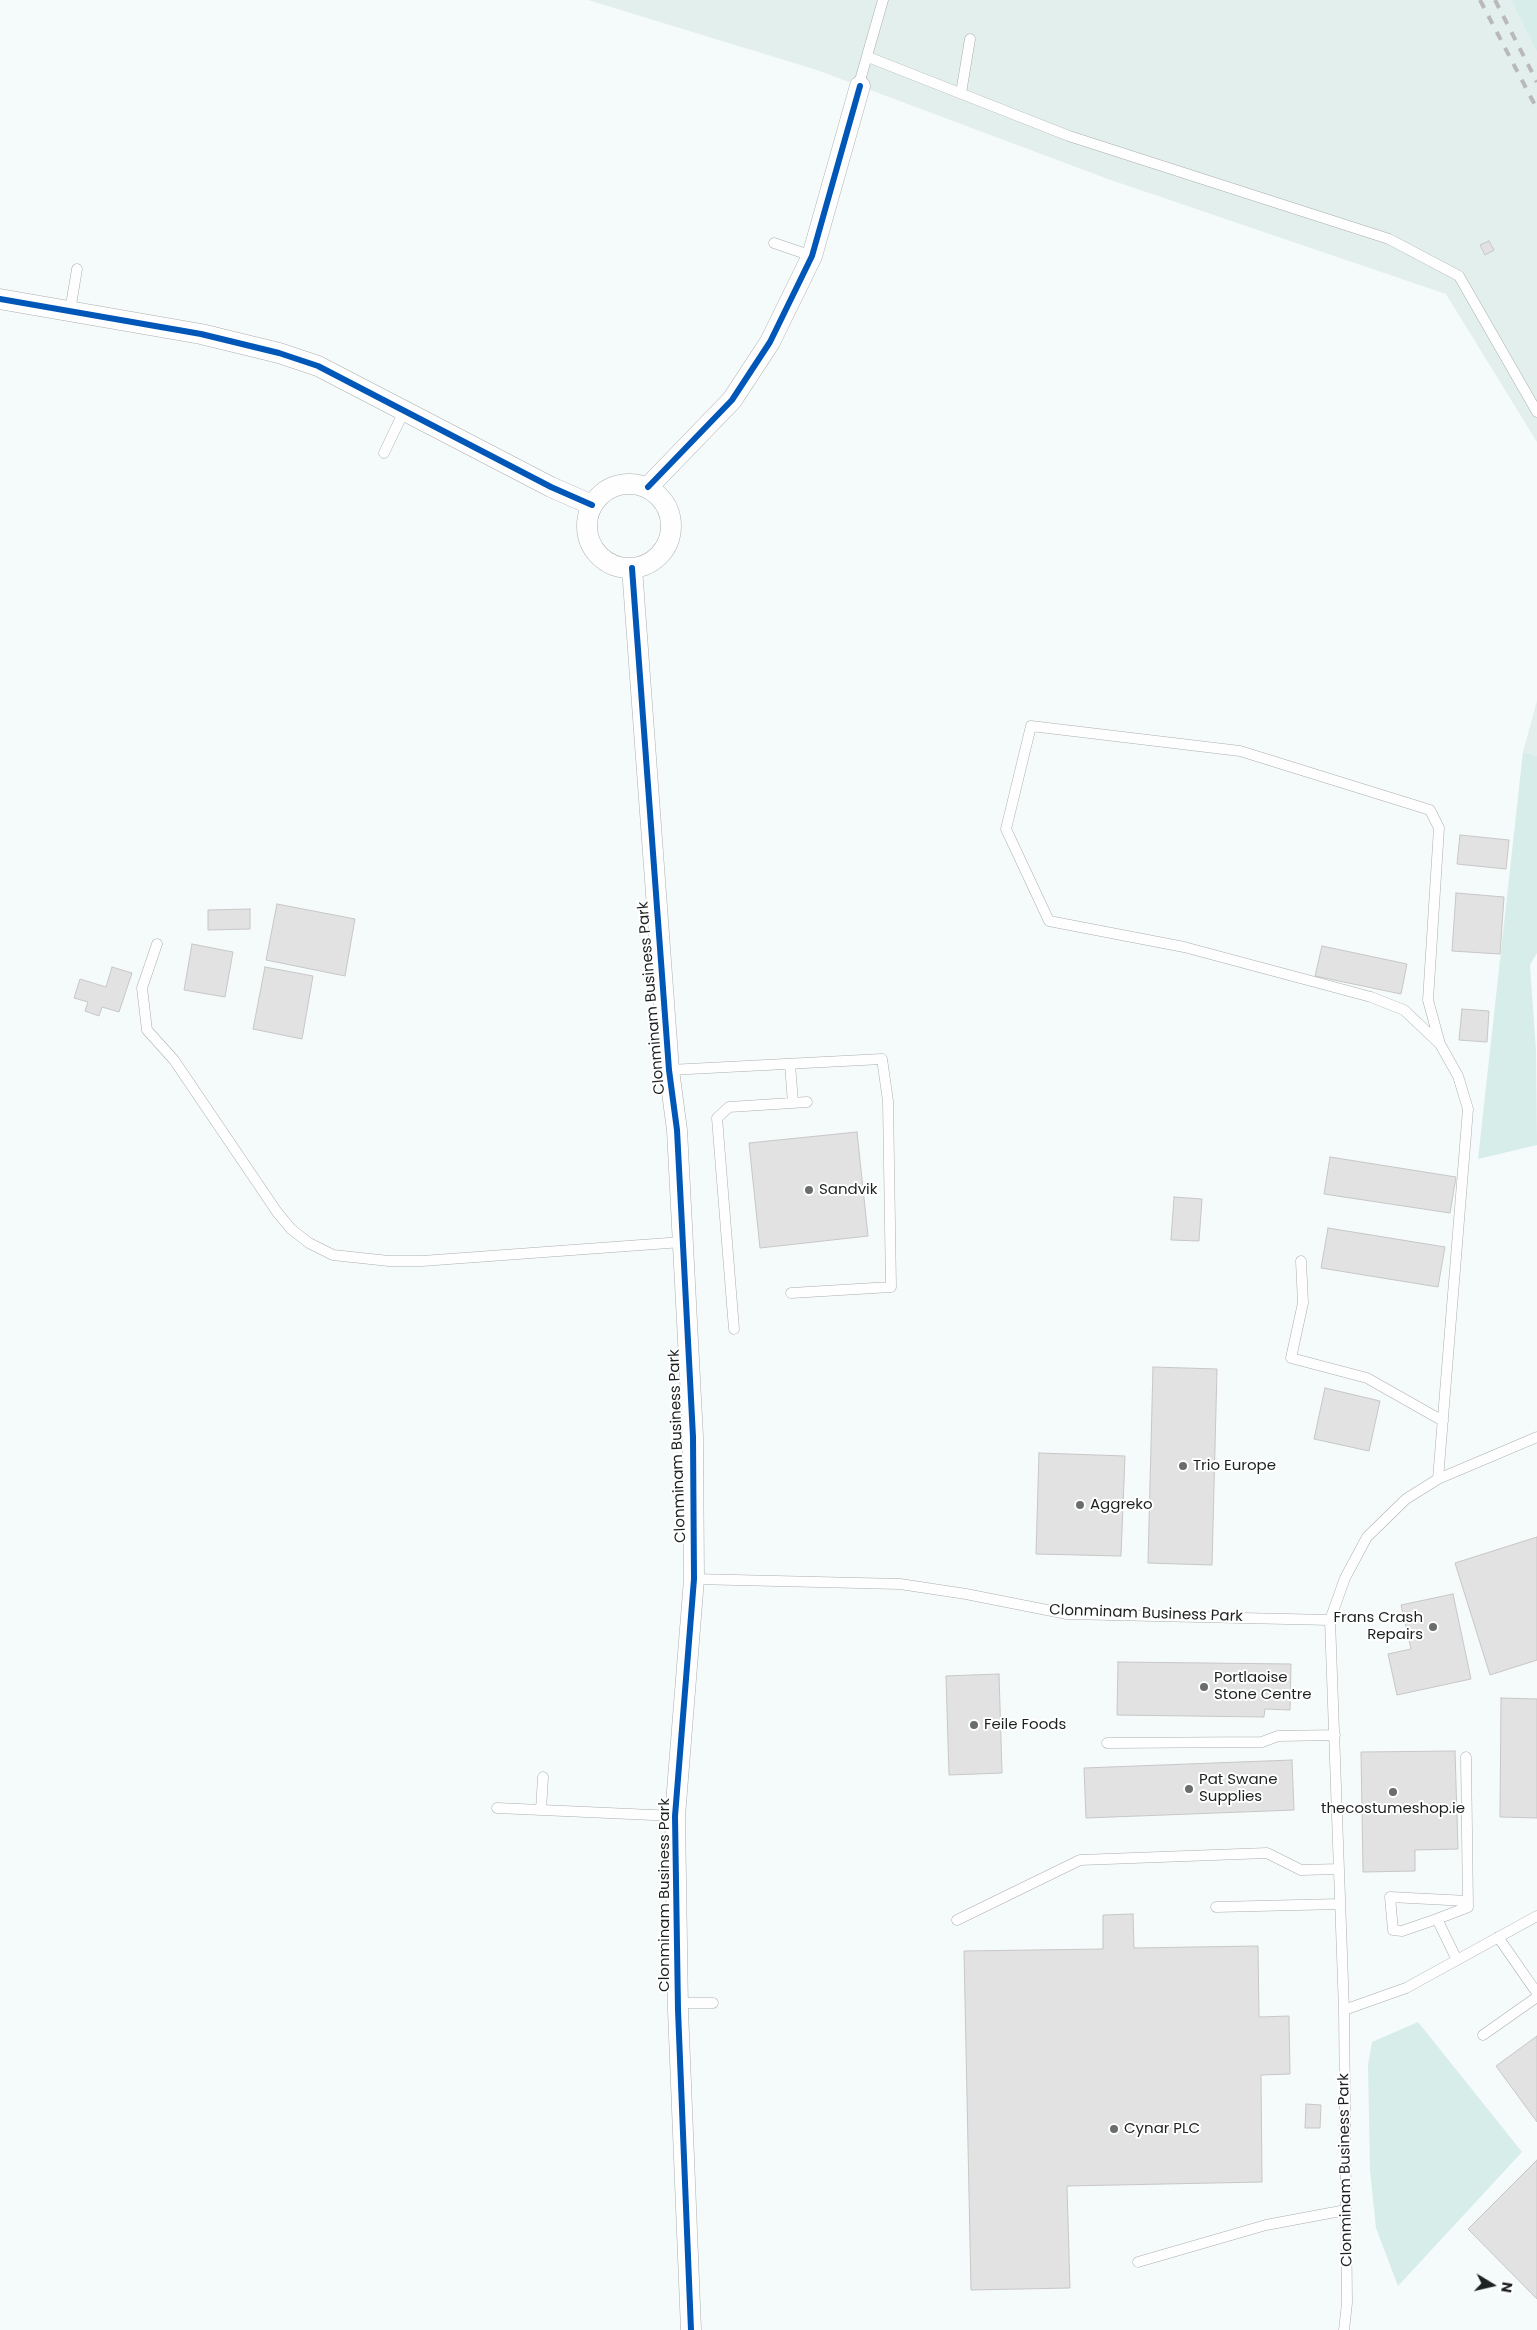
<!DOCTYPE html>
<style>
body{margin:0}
#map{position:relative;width:1537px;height:2330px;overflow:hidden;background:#f5fafa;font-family:Poppins,sans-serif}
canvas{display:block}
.north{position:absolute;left:1467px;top:2260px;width:50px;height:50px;-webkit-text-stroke:4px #fff;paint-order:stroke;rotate:99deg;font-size:14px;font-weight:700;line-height:20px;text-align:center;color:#1d2120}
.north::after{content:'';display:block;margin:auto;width:18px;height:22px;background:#1d2120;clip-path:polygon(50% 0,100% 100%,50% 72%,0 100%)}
</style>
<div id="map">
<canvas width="1537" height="2330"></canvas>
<div class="north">N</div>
</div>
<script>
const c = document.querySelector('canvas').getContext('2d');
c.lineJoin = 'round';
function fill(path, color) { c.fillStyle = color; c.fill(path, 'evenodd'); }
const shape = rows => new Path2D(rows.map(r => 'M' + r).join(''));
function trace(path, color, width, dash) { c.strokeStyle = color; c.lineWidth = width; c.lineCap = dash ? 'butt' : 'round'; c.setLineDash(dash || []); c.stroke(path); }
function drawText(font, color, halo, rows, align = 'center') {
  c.font = font + ' Poppins,sans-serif'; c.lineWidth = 4; c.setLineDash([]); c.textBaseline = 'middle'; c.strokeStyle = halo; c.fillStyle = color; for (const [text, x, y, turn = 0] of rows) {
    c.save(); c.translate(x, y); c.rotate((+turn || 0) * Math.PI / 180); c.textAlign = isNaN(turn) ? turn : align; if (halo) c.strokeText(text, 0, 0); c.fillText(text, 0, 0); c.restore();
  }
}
fill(shape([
 [588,0,1511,0,1537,52,1537,442,1446,294,1108,179,817,70],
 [1537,701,1537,756,1523,752]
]), '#e2efed');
fill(shape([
 [1511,0,1537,0,1537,52],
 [1523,752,1537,756,1537,953,1530,965,1536,1051,1537,1145,1478,1159],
 [1418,2022,1522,2152,1398,2286,1376,2228,1370,2170,1368,2065,1372,2042]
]), '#d6edea');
const building = shape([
 [1489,241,1494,250,1485,255,1480,245,1489,241],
 [1460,835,1509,840,1506,869,1457,864,1460,835],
 [1456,893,1504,897,1500,954,1452,951,1456,893],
 [277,904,355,919,345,976,266,960,277,904],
 [250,909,250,929,208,930,208,910,250,909],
 [192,944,233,952,225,997,184,990,192,944],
 [1322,946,1407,964,1401,994,1315,976,1322,946],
 [112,967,132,973,119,1012,102,1007,99,1016,85,1011,88,1002,74,998,80,979,106,987,112,967],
 [265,967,313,976,302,1039,253,1029,265,967],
 [1462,1009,1489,1011,1487,1042,1459,1040,1462,1009],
 [857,1132,868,1236,760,1248,749,1143,857,1132],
 [1330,1157,1456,1177,1450,1213,1324,1194,1330,1157],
 [1174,1197,1202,1199,1199,1241,1171,1240,1174,1197],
 [1328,1228,1445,1247,1438,1287,1321,1268,1328,1228],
 [1153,1367,1217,1369,1212,1565,1148,1563,1153,1367],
 [1325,1388,1380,1401,1369,1451,1314,1439,1325,1388],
 [1039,1453,1125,1456,1121,1556,1036,1554,1039,1453],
 [1537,1537,1537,1660,1490,1675,1455,1563,1537,1537],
 [1453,1594,1471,1679,1397,1695,1388,1654,1411,1649,1401,1605,1453,1594],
 [1118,1662,1291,1664,1290,1710,1265,1709,1264,1717,1117,1715,1118,1662],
 [999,1674,1002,1773,949,1775,946,1676,999,1674],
 [1501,1698,1537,1699,1537,1818,1500,1817,1501,1698],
 [1455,1751,1458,1849,1415,1850,1415,1871,1363,1872,1361,1752,1455,1751],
 [1292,1760,1294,1810,1086,1818,1084,1768,1292,1760],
 [1133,1914,1134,1948,1258,1946,1259,2017,1289,2016,1290,2074,1261,2075,1262,2182,1067,2186,1070,2288,971,2290,964,1951,1103,1949,1103,1915,1133,1914],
 [1537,2036,1537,2122,1496,2066,1537,2036],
 [1306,2104,1321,2105,1320,2128,1305,2128,1306,2104],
 [1537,2160,1537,2299,1468,2229,1537,2160]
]);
fill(building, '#e1e2e1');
trace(building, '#c7c7c6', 1);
const service = shape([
 [868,57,1069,136,1389,239,1459,276,1537,412],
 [860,86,861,77,883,0],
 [961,93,970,39],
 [774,243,812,256],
 [70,311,77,269],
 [384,453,405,409],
 [157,944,142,988,147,1030,174,1060,277,1212,291,1229,309,1243,333,1255,389,1261,422,1261,682,1242],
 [790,1064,793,1103],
 [669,1070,882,1059,888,1101,891,1287,791,1293],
 [1301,1261,1303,1303,1291,1358,1367,1378,1443,1421],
 [734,1329,717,1118,729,1107,807,1102],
 [1438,1479,1468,1109,1458,1076,1440,1044,1404,1010,1371,997,1184,947,1049,921,1006,829,1031,726,1240,751,1430,810,1439,828,1428,1000,1440,1044],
 [694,1579,900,1584,966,1594,1067,1614,1330,1620],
 [1107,1743,1262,1742,1278,1736,1335,1735],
 [497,1808,675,1816],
 [541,1810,543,1777],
 [1216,1907,1340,1904],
 [1437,1919,1402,1931,1393,1930,1390,1897,1468,1901],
 [957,1920,1080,1860,1267,1853,1301,1870,1339,1869],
 [1498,1937,1537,1993],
 [1457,1960,1437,1919,1468,1907,1466,1757],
 [678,2003,713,2003],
 [1344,2010,1406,1988,1537,1916],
 [1483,2035,1537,1997],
 [1138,2262,1266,2225,1346,2210],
 [1344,2330,1347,2303,1344,2010,1330,1620,1345,1578,1367,1537,1406,1499,1438,1479,1537,1437]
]);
const minor = shape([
 [0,299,201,334,279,353,318,366,551,487,592,505],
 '587 526a42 42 0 1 1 84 0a42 42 0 1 1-84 0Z',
 [648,487,732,400,770,342,812,256,860,86],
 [632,568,669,1070,677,1130,693,1437,694,1579,675,1816,678,2010,691,2330]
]);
trace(service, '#abafaf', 11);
trace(minor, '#abafaf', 21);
trace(service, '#fefefe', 10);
trace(minor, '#fefefe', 20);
trace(shape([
 [1480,0,1537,109],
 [1495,0,1537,82]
]), '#b9b9b9', 4, [9, 9]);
trace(shape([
 [0,299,201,334,279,353,318,366,551,487,592,505],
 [648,487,732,400,770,342,812,256,860,86],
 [632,568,669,1070,677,1130,693,1437,694,1579,675,1816,678,2010,691,2330]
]), '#0057b8', 6);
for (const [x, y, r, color] of [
 [809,1190,5,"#696d6c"],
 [1183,1466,5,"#696d6c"],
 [1080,1505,5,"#696d6c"],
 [1433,1627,5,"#696d6c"],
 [1204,1687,5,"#696d6c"],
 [974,1725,5,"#696d6c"],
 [1189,1789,5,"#696d6c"],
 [1393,1792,5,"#696d6c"],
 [1114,2129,5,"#696d6c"]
]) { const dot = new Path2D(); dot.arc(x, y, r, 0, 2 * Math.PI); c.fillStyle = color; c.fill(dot); trace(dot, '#fff', 2); }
drawText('15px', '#1d2120', '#fff', [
 ["Clonminam Business Park",652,998,-95],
 ["Clonminam Business Park",678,1446,-92],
 ["Clonminam Business Park",1146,1614,2],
 ["Clonminam Business Park",665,1895,-90],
 ["Clonminam Business Park",1346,2170,-91]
]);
drawText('15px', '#1d2120', '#fff', [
 ["Sandvik",819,1190],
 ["Trio Europe",1193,1466],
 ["Aggreko",1090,1505],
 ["Frans Crash",1423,1618,"right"],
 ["Repairs",1423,1635,"right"],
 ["Portlaoise",1214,1678],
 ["Stone Centre",1214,1695],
 ["Feile Foods",984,1725],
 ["Pat Swane",1199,1780],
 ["Supplies",1199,1797],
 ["thecostumeshop.ie",1393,1809,"center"],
 ["Cynar PLC",1124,2129]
], 'left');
</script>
